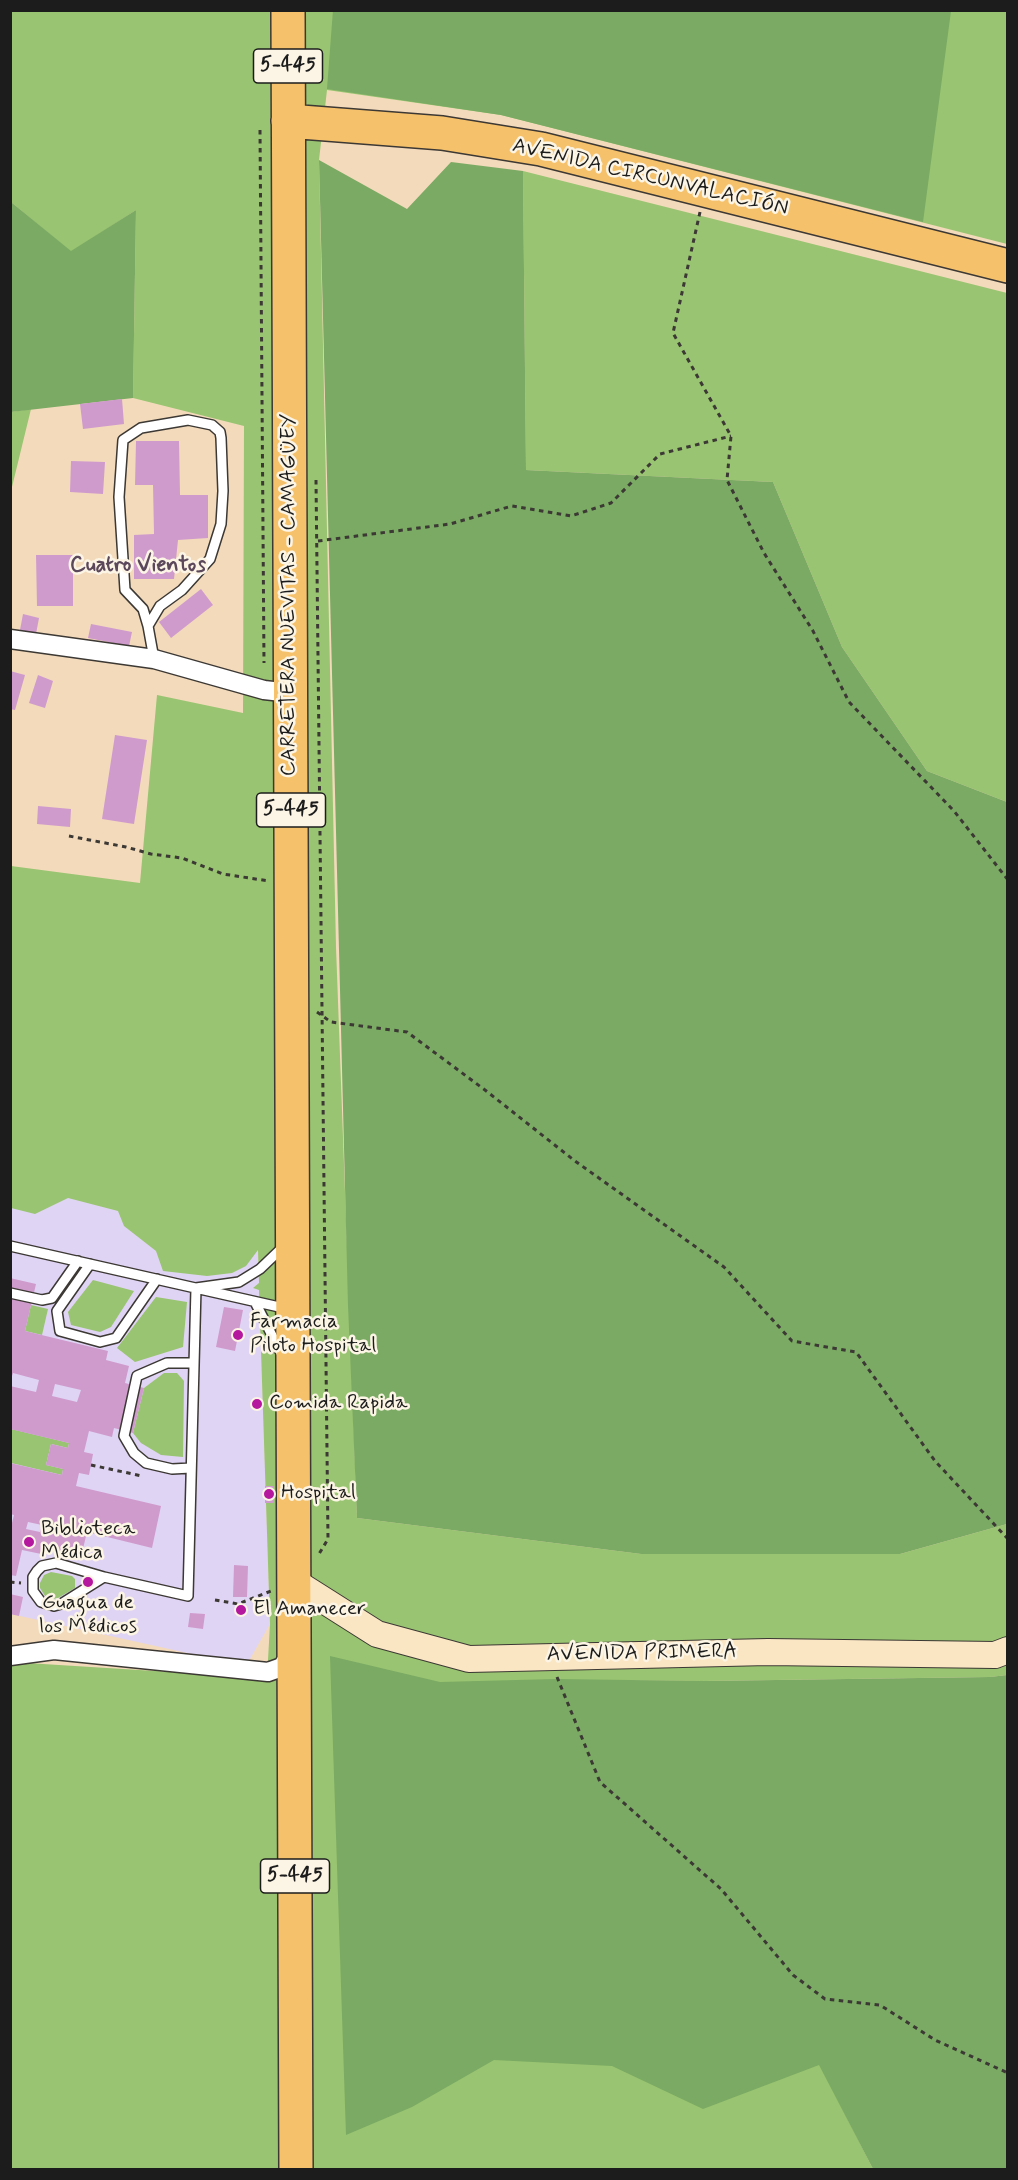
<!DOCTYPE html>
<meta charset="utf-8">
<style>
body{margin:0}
#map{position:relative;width:1018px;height:2180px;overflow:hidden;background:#f3dabb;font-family:Mynerve,sans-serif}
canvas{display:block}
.frame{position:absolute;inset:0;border:12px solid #1c1c1c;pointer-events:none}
</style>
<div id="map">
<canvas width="1018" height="2180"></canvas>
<div class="frame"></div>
</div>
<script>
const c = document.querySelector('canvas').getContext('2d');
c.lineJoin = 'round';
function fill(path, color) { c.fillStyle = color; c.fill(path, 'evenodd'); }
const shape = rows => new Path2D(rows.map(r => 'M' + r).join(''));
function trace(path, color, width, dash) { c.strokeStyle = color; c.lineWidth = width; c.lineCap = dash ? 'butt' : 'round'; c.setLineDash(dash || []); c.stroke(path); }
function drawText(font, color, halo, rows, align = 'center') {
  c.font = font + ' Mynerve,sans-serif'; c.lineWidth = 5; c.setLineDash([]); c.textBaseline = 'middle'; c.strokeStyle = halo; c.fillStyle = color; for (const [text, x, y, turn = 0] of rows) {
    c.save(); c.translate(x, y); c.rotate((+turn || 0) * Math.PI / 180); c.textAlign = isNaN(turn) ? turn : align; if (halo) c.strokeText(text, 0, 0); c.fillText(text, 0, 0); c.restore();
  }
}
fill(shape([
 [11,1055,258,1249,270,1624,246,1666,11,1614]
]), '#e0d4f4');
fill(shape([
 [11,11,1007,11,1007,244,501,115,327,90,319,160,336,947,357,1518,641,1554,900,1554,1007,1524,1007,1675,990,1677,705,1681,555,1680,820,2065,873,2169,11,2169,11,1662,267,1678,270,1624,259,1290,253,1288,259,1283,258,1250,246,1266,232,1273,207,1276,163,1271,156,1251,124,1226,118,1211,68,1198,35,1214,11,1208,11,866,140,883,157,695,243,713,244,426,133,398,136,210,71,252,11,202],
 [523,171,1007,293,1007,802,927,771,842,647,773,482,526,470],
 [31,409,11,491,11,412],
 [93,1280,134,1291,111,1327,100,1332,71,1325,68,1312],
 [156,1297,187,1302,183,1347,135,1362,117,1348],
 [31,1305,48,1309,42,1335,25,1331],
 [164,1373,177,1373,184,1381,183,1457,161,1455,141,1443,133,1433,144,1388],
 [11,1429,69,1443,68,1448,51,1444,46,1465,63,1469,62,1475,11,1463],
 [51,1572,72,1576,75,1579,75,1588,58,1598,53,1599,45,1596,40,1588,40,1583,44,1575]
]), '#99c471');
fill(shape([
 [333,10,951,11,923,222,501,115,327,89],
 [319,160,407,209,451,162,523,171,526,470,773,482,842,647,927,771,1007,802,1007,1524,900,1554,641,1554,357,1518,348,1305],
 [11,202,71,251,136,210,133,398,11,412],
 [330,1656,440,1682,555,1679,705,1681,990,1677,1007,1675,1007,2169,873,2169,819,2065,703,2109,612,2066,494,2060,412,2107,346,2135]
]), '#7aaa63');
fill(shape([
 [122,399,124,424,83,429,80,404],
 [136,441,179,441,180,495,208,495,208,538,178,540,174,579,134,579,134,535,154,534,153,485,135,485],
 [71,461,105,462,103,494,70,492],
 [36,555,73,555,73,606,37,606],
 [201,589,213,605,171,638,159,622],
 [23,614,39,618,36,634,20,630],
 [91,624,132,632,129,646,88,638],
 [10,671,25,675,15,710,10,709],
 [38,675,53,681,45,708,29,703],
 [115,735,147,740,134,824,102,819],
 [38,806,71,809,70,827,37,824],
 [10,1278,36,1284,25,1331,108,1351,106,1360,129,1366,125,1383,144,1388,133,1433,114,1428,112,1437,89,1431,84,1452,93,1454,89,1475,79,1473,76,1486,161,1506,152,1548,87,1532,81,1557,48,1549,46,1555,22,1550,16,1576,10,1575,10,1531,14,1515,10,1514,10,1463,62,1475,63,1469,46,1465,51,1444,68,1448,69,1443,10,1429,10,1386,36,1392,39,1380,13,1373,10,1382],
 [55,1384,81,1390,77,1402,52,1396],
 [28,1522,42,1525,40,1532,26,1529],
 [224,1307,243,1310,235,1351,216,1347],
 [265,1486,273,1486,274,1503,265,1503],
 [234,1565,248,1566,247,1597,233,1597],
 [10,1594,23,1597,19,1616,10,1614],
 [190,1613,205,1614,203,1629,188,1627]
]), '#cf9bcd');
const lane = shape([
 [148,626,143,609,125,590,119,497,123,440,141,428,188,420,212,425,220,432,221,438,223,491,221,524,210,559,182,590,160,606,148,626,154,659],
 [10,1246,288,1309],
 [90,1264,57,1311,60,1331,100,1342,116,1338,157,1279],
 [10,1293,42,1300,52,1298,78,1261],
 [255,1302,282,1355],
 [191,1468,172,1469,146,1463,134,1453,124,1436,137,1376,167,1363,194,1363],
 [104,1577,61,1604,54,1606,41,1602,33,1591,33,1577,37,1571,42,1566,56,1563,104,1577,188,1596,196,1288,239,1282,260,1269,283,1247]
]);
const street = shape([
 [10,639,154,659,264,690,291,693],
 [10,1656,54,1650,268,1672,282,1667,292,1652]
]);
const secondary = shape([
 [295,1582,377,1634,469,1659,768,1652,995,1655,1008,1650]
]);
const highway = shape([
 [288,10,296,2170],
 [288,121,442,133,541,149,1008,266]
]);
trace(lane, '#3c3834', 12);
trace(street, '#3c3834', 21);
trace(secondary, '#3c3834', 28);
trace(highway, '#3c3834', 36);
trace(shape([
 [260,130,264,663],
 [700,212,673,333,731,436,727,480,764,553,813,631,849,702,954,811,1008,880],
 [316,480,328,1539,319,1554],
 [318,541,450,524,512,506,571,516,611,503,660,454,731,436],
 [69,836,126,847,151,854,182,858,223,874,269,881],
 [317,1012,331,1022,407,1032,485,1090,575,1161,724,1267,792,1341,856,1352,935,1461,1008,1539],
 [91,1465,142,1476],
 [10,1582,21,1583],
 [215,1600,238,1604,271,1591],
 [557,1677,600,1782,721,1889,793,1975,825,1999,880,2005,935,2040,1008,2073]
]), '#3c3834', 3, [4.5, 4.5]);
trace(lane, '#fff', 9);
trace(street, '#fff', 18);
trace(secondary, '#fbe6c4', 26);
trace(highway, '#f6c16b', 33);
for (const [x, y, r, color] of [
 [238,1335,6,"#b5179e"],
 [257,1404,6,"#b5179e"],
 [269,1494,6,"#b5179e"],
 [29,1542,6,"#b5179e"],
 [88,1582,6,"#b5179e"],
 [241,1610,6,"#b5179e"]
]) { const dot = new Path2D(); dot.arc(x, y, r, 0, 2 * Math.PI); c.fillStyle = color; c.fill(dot); trace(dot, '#fcf5e5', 2); }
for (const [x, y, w] of [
 [288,66,69],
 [291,810,69],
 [295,1876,69]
]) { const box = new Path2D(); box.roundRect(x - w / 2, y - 17, w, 34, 4.5); c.fillStyle = '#fcf5e5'; c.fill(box); trace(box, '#1c1c1c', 1.5); }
drawText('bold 20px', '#1c1c1c', null, [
 ["5-445",288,66],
 ["5-445",291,810],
 ["5-445",295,1876]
]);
drawText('21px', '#1c1c1c', '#fcf5e5', [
 ["AVENIDA CIRCUNVALACIÓN",650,178,13],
 ["CARRETERA NUEVITAS - CAMAGÜEY",290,595,-90],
 ["AVENIDA PRIMERA",642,1654,-1]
]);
drawText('21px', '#1c1c1c', '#fcf5e5', [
 ["Farmacia",250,1323],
 ["Piloto Hospital",250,1347],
 ["Comida Rapida",269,1404],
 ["Hospital",281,1494],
 ["Biblioteca",41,1530],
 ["Médica",41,1554],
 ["Guagua de",88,1604,"center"],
 ["los Médicos",88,1628,"center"],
 ["El Amanecer",253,1610]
], 'left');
drawText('bold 22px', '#5b485a', '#fcf5e5', [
 ["Cuatro Vientos",138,566]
]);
</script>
